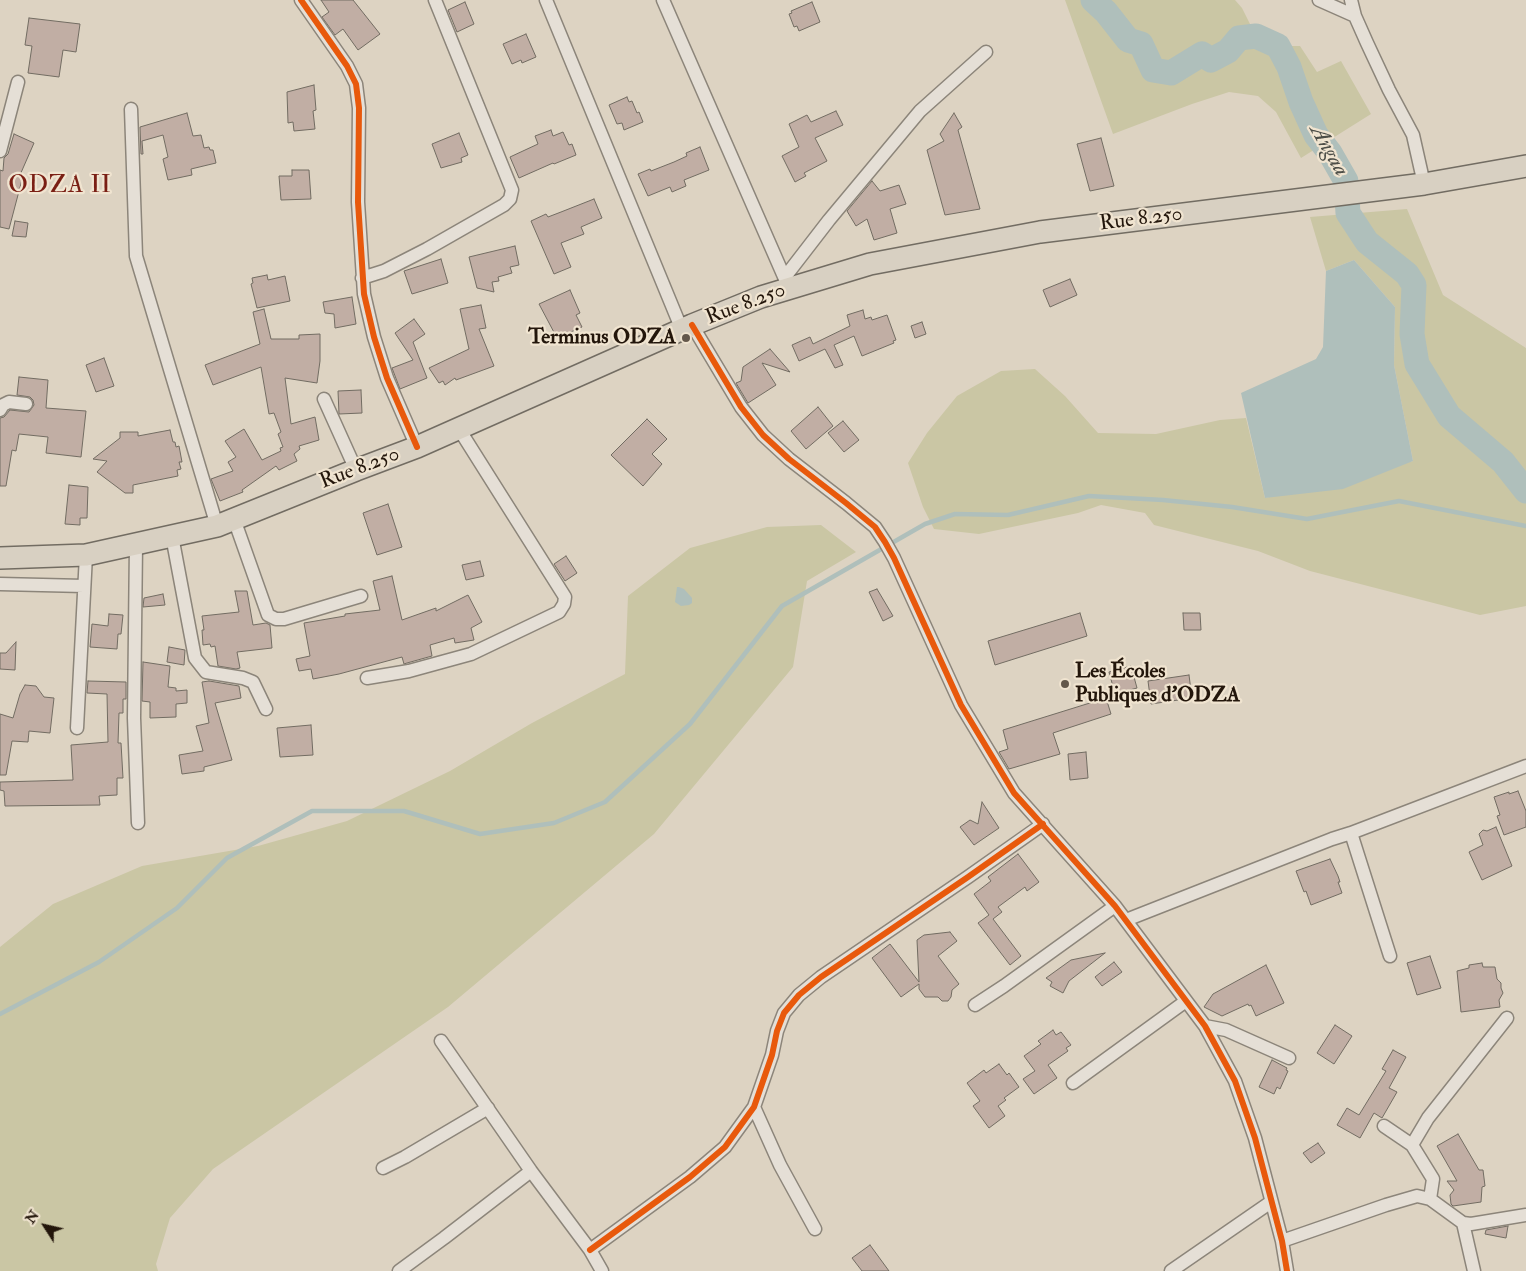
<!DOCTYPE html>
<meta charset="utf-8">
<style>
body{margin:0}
#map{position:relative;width:1526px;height:1271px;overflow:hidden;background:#ddd3c2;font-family:"IM FELL Double Pica",serif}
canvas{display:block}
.north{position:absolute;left:20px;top:1201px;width:50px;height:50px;-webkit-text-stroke:4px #f0e4d0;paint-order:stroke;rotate:305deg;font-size:14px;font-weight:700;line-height:20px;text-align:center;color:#23160b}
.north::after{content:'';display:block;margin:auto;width:18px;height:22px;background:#23160b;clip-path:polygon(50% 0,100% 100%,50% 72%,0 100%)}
</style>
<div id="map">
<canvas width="1526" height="1271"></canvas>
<div class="north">N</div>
</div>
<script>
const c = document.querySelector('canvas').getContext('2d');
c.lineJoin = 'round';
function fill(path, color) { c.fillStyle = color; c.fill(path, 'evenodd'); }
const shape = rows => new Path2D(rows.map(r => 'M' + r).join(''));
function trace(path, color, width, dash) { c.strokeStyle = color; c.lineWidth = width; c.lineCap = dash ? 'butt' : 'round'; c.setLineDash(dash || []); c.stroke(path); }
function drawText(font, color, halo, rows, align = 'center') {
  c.font = font + ' "IM FELL Double Pica",serif'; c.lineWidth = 4.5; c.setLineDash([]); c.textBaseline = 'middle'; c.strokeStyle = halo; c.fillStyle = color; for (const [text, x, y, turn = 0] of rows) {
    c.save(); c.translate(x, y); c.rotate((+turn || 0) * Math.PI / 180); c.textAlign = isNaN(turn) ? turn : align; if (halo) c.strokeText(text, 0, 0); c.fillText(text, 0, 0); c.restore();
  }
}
fill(shape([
 [1065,0,1235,0,1242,8,1256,36,1278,46,1300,46,1317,72,1341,61,1371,114,1301,158,1276,112,1258,96,1229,92,1192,104,1113,134],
 [1407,209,1443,295,1526,348,1526,606,1480,615,1310,571,1258,551,1154,525,1145,513,1101,505,1078,513,979,534,934,529,923,507,908,463,927,433,957,396,1001,371,1035,369,1065,396,1098,433,1156,434,1220,420,1246,418,1265,498,1413,461,1394,365,1395,307,1354,260,1326,271,1310,217],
 [821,525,856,552,807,581,793,667,654,834,448,1007,213,1169,170,1218,156,1264,158,1271,0,1271,0,947,53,904,142,866,258,846,347,821,450,771,532,723,625,674,628,596,690,548,767,527]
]), '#cac6a4');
fill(shape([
 [1354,260,1395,307,1394,365,1413,461,1343,489,1265,498,1241,393,1316,359,1323,347,1326,271],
 [677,587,679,587,684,589,692,598,692,603,689,605,681,606,675,602]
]), '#afbfbb');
trace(shape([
 [0,1014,99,962,177,908,227,858,312,811,404,811,480,834,554,823,605,802,690,724,782,606,925,524,955,514,1008,515,1089,496,1163,500,1232,507,1307,519,1399,501,1526,526]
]), '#afbfbb', 4.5);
trace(shape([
 [1093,0,1106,12,1128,40,1141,44,1153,70,1171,73,1202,54,1211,60,1228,51,1239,38,1256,36,1278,46,1289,67,1301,102,1316,135,1330,153,1346,181,1348,213,1367,242,1407,274,1414,285,1412,334,1417,364,1449,416,1503,462,1526,491]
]), '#afbfbb', 25);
const building = shape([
 [321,0,353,0,380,34,358,50,343,29,335,35,322,17,329,12,321,0],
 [465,2,474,24,457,32,448,10,465,2],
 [812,2,820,22,799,31,797,26,794,27,789,14,792,13,791,11,812,2],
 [29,18,80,24,76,52,63,50,59,77,28,73,32,46,25,45,29,18],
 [526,34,536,57,522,63,521,60,512,64,503,44,526,34],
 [314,85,316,110,313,111,315,129,294,131,293,122,288,123,287,92,314,85],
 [627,97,629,102,632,101,637,113,639,112,643,122,624,130,622,123,617,124,609,105,627,97],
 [836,111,843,125,815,138,827,161,804,173,806,176,795,182,782,156,799,147,789,124,807,115,811,122,836,111],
 [187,113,193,136,201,135,204,148,209,147,210,150,213,150,216,163,191,169,192,175,168,180,163,159,168,157,163,135,142,141,143,154,141,154,140,127,187,113],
 [954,113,962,127,958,130,980,209,945,215,927,150,944,141,940,134,954,113],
 [551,130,553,136,563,132,569,145,572,144,576,155,554,164,553,163,519,178,510,157,538,144,535,136,551,130],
 [459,133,468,155,461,158,462,162,441,168,432,144,459,133],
 [14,134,34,143,20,175,23,176,9,229,0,227,0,170,3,171,4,158,8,154,14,134],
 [1101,138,1114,186,1090,191,1077,144,1101,138],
 [700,147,709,170,684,180,686,186,672,192,670,187,648,196,638,174,650,169,651,171,674,162,687,156,686,153,700,147],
 [292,170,309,170,311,199,281,200,279,176,292,176,292,170],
 [872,181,880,191,899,185,906,204,890,209,897,233,874,240,867,219,856,226,847,211,872,181],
 [594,199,602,218,581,227,584,234,561,243,571,267,554,274,531,221,546,214,548,217,561,212,594,199],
 [15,221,28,223,26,237,12,236,15,221],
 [515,246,519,265,510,267,512,273,498,277,499,281,492,282,494,292,477,288,469,257,515,246],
 [441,259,448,283,412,294,404,271,441,259],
 [267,275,268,280,285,276,290,301,257,308,251,284,253,283,252,278,267,275],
 [1070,279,1077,295,1050,307,1043,290,1070,279],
 [570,290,580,313,576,315,582,327,557,338,539,304,570,290],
 [352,297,356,324,335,328,334,314,325,313,323,302,352,297],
 [481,305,486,328,479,329,494,366,456,380,455,378,445,385,443,381,439,383,429,368,469,349,460,309,481,305],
 [264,309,271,339,299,339,299,335,320,334,320,361,317,383,285,378,291,424,315,417,319,440,299,446,300,449,294,454,297,461,279,470,276,466,242,490,243,492,220,501,211,479,233,471,228,462,236,457,225,441,244,429,262,460,281,451,280,448,283,447,278,434,281,432,274,413,269,414,261,367,213,385,205,365,260,344,253,312,264,309],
 [863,310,865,319,871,317,872,320,887,315,896,340,893,341,894,343,862,356,854,336,834,345,843,365,835,368,825,349,799,361,792,345,810,337,813,344,850,326,847,315,863,310],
 [414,319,425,334,413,342,427,378,400,389,392,368,413,360,395,333,414,319],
 [922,322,926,334,915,338,911,326,922,322],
 [770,349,790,372,762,363,776,385,748,403,736,383,741,381,743,367,770,349],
 [104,358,114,386,96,392,86,365,104,358],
 [19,377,48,380,46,408,86,411,81,457,46,453,48,437,19,434,16,451,12,450,6,486,0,486,0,418,4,417,10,410,29,412,34,405,33,400,30,397,17,395,19,377],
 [361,390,362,413,339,414,338,391,361,390],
 [818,407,833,426,806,449,791,431,818,407],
 [647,419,667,439,652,454,662,464,643,486,611,455,647,419],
 [843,421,859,440,844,452,828,433,843,421],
 [170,430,173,442,175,442,176,447,179,446,182,462,179,462,181,469,177,470,178,476,133,485,133,493,125,493,97,472,107,461,93,459,120,438,120,432,138,432,138,436,170,430],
 [69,485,88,487,87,518,80,518,80,525,65,524,69,485],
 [388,504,402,547,377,555,363,513,388,504],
 [566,556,577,573,565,581,554,564,566,556],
 [480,561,484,576,466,580,462,565,480,561],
 [392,576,402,620,436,608,436,611,468,595,482,622,471,628,474,640,455,643,454,638,430,645,432,656,407,663,404,664,402,657,339,674,313,679,311,669,299,671,296,659,310,656,304,623,345,616,345,614,380,610,373,581,392,576],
 [877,589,893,616,883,621,869,592,877,589],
 [235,591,247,591,253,625,266,623,270,625,272,648,237,652,240,668,236,669,218,666,215,646,211,647,210,644,203,645,202,630,204,630,202,616,239,612,235,591],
 [163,594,165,605,143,607,144,598,163,594],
 [1080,613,1087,636,995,665,988,641,1080,613],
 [1183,613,1200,613,1201,630,1184,630,1183,613],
 [109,614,123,615,121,634,118,634,117,649,90,647,92,624,108,626,109,614],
 [16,642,15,670,0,669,0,653,6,653,16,642],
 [169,647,185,650,184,665,167,662,169,647],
 [143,662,170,666,168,687,176,688,176,691,187,690,187,703,176,704,176,717,150,718,150,702,142,701,143,662],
 [1131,666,1137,688,1115,694,1109,672,1131,666],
 [1189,675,1192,698,1151,704,1148,681,1189,675],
 [88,681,126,682,126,699,123,699,123,713,119,713,118,743,121,743,123,778,117,778,117,795,99,796,100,805,5,806,4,791,0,790,0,782,73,780,71,745,108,742,107,694,87,693,88,681],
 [209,681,239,686,241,698,215,703,232,760,204,767,204,771,182,774,179,755,203,751,196,726,209,723,202,682,209,681],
 [25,685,36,686,44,697,54,698,50,733,29,731,28,742,12,741,6,775,0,775,0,714,13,718,20,694,25,685],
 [1106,698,1111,714,1053,733,1060,754,1009,769,999,752,1008,749,1003,730,1106,698],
 [311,725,313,755,280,757,277,728,311,725],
 [1086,752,1088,778,1070,780,1068,754,1086,752],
 [1518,791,1526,811,1526,827,1504,835,1497,816,1500,815,1494,797,1509,792,1509,794,1518,791],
 [982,802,999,828,974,845,960,827,970,820,978,824,982,802],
 [1496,827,1512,866,1482,880,1469,852,1483,845,1479,834,1483,830,1487,831,1496,827],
 [1018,854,1039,882,1027,891,1025,887,998,907,1002,912,993,919,1021,956,1010,965,978,923,989,915,974,894,991,881,988,877,1018,854],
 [1330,859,1338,876,1340,882,1338,882,1342,893,1311,905,1306,891,1304,892,1296,871,1330,859],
 [950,932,957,941,938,956,959,984,952,990,951,997,948,1001,942,1001,938,997,925,997,919,989,919,984,901,997,872,958,890,944,919,982,917,940,924,935,950,932],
 [1105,953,1069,981,1063,993,1050,986,1052,982,1046,978,1071,960,1105,953],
 [1430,956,1441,988,1417,995,1407,963,1430,956],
 [1114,962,1122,972,1102,986,1095,977,1114,962],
 [1482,963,1483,967,1495,967,1497,979,1501,983,1501,988,1503,993,1499,1000,1500,1007,1461,1012,1457,971,1469,968,1469,965,1482,963],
 [1266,965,1284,1003,1256,1016,1251,1005,1249,1006,1248,1004,1222,1016,1204,1007,1213,994,1266,965],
 [1335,1025,1352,1036,1334,1064,1317,1053,1335,1025],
 [1053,1030,1056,1035,1061,1032,1071,1045,1066,1048,1068,1051,1048,1065,1057,1078,1034,1094,1023,1079,1035,1071,1024,1056,1041,1044,1038,1041,1053,1030],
 [1393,1050,1406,1057,1389,1088,1397,1092,1382,1118,1374,1113,1360,1138,1337,1125,1347,1108,1359,1115,1386,1071,1382,1069,1393,1050],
 [1272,1060,1287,1068,1286,1070,1288,1071,1280,1089,1277,1087,1274,1094,1259,1087,1272,1060],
 [999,1064,1007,1075,1009,1073,1019,1087,1004,1098,1006,1100,998,1106,1005,1116,989,1128,973,1106,980,1101,967,1083,984,1070,986,1073,999,1064],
 [1458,1134,1479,1170,1483,1170,1485,1186,1482,1187,1481,1202,1453,1206,1451,1204,1450,1195,1454,1190,1447,1181,1457,1181,1437,1146,1458,1134],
 [1318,1143,1325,1153,1311,1163,1303,1153,1318,1143],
 [1508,1226,1506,1238,1485,1234,1486,1230,1508,1226],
 [870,1245,889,1271,862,1271,852,1258,870,1245]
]);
fill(building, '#c1aea4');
trace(building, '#726c62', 1);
const minor = shape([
 [301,0,347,66,356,84,359,108,358,202,364,294,374,337,387,378,417,447],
 [546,0,682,330],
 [663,0,789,288],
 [1319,0,1355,16],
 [1351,0,1355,16,1367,43,1389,90,1413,135,1424,184],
 [131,109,136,256,217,526],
 [0,151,18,82],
 [785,277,829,220,920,111,986,52],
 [362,278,384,271,427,249,504,205,510,199,512,190,435,0],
 [692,325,741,407,763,435,789,459,846,503,875,527,885,542,894,558,961,705,1014,793,1115,906,1205,1026,1235,1081,1255,1138,1282,1241,1287,1271],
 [324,399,356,470],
 [0,410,3,405,9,402,26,404],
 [234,519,268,615,276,619,284,619,361,596],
 [172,536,195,658,206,672,243,678,253,682,266,709],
 [136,544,134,718,138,823],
 [0,584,84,586],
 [367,678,409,671,471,654,559,612,564,604,565,597,459,429],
 [77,728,86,555],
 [1351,833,1390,956],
 [1126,920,1332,839,1351,833,1526,766],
 [975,1005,1004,986,1115,906],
 [1205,1026,1226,1030,1289,1058],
 [441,1041,531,1171,590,1250,602,1271],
 [1073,1083,1186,1001],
 [754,1107,780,1165,815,1229],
 [1384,1126,1412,1145,1433,1179,1430,1199],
 [1412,1145,1428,1118,1507,1018],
 [383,1168,405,1157,488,1108],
 [1463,1223,1474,1271],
 [1282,1241,1386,1205,1417,1196,1430,1199,1463,1223,1471,1224,1526,1215],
 [590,1250,690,1177,725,1147,754,1107,772,1055,777,1031,784,1013,799,995,821,977,968,877,1043,824],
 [399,1271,444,1238,531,1171],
 [1171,1271,1271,1202]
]);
const trunk = shape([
 [0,558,86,555,217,526,356,470,417,447,692,325,761,297,870,264,1040,232,1424,184,1526,166]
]);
trace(minor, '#8c857a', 15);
trace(trunk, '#726c62', 24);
trace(minor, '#e5dfd6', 12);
trace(trunk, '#d8d0c2', 21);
trace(shape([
 [301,0,347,66,356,84,359,108,358,202,364,294,374,337,387,378,417,447],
 [692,325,741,407,763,435,789,459,846,503,875,527,885,542,894,558,961,705,1014,793,1115,906,1205,1026,1235,1081,1255,1138,1282,1241,1287,1271],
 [590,1250,690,1177,725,1147,754,1107,772,1055,777,1031,784,1013,799,995,821,977,968,877,1043,824]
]), '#e8590c', 6);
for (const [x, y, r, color] of [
 [686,338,5,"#64584b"],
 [1065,684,5,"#64584b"]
]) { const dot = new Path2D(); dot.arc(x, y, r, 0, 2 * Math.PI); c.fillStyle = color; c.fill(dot); trace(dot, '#f0e4d0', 2); }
drawText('21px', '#23160b', '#f0e4d0', [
 ["Rue 8.250",1141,220,-7],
 ["Rue 8.250",746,305,-21],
 ["Rue 8.250",360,469,-21]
]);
drawText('bold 21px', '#23160b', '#f0e4d0', [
 ["Terminus ODZA",676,338],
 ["Les Écoles",1075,672,"left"],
 ["Publiques d'ODZA",1075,696,"left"]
], 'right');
drawText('italic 22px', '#4d4e48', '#f0e4d0', [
 ["Angaa",1328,151,60]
]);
c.letterSpacing = '1px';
drawText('24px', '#7a1f14', '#f0e4d0', [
 ["ODZA II",60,187]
]);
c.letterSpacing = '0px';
</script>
